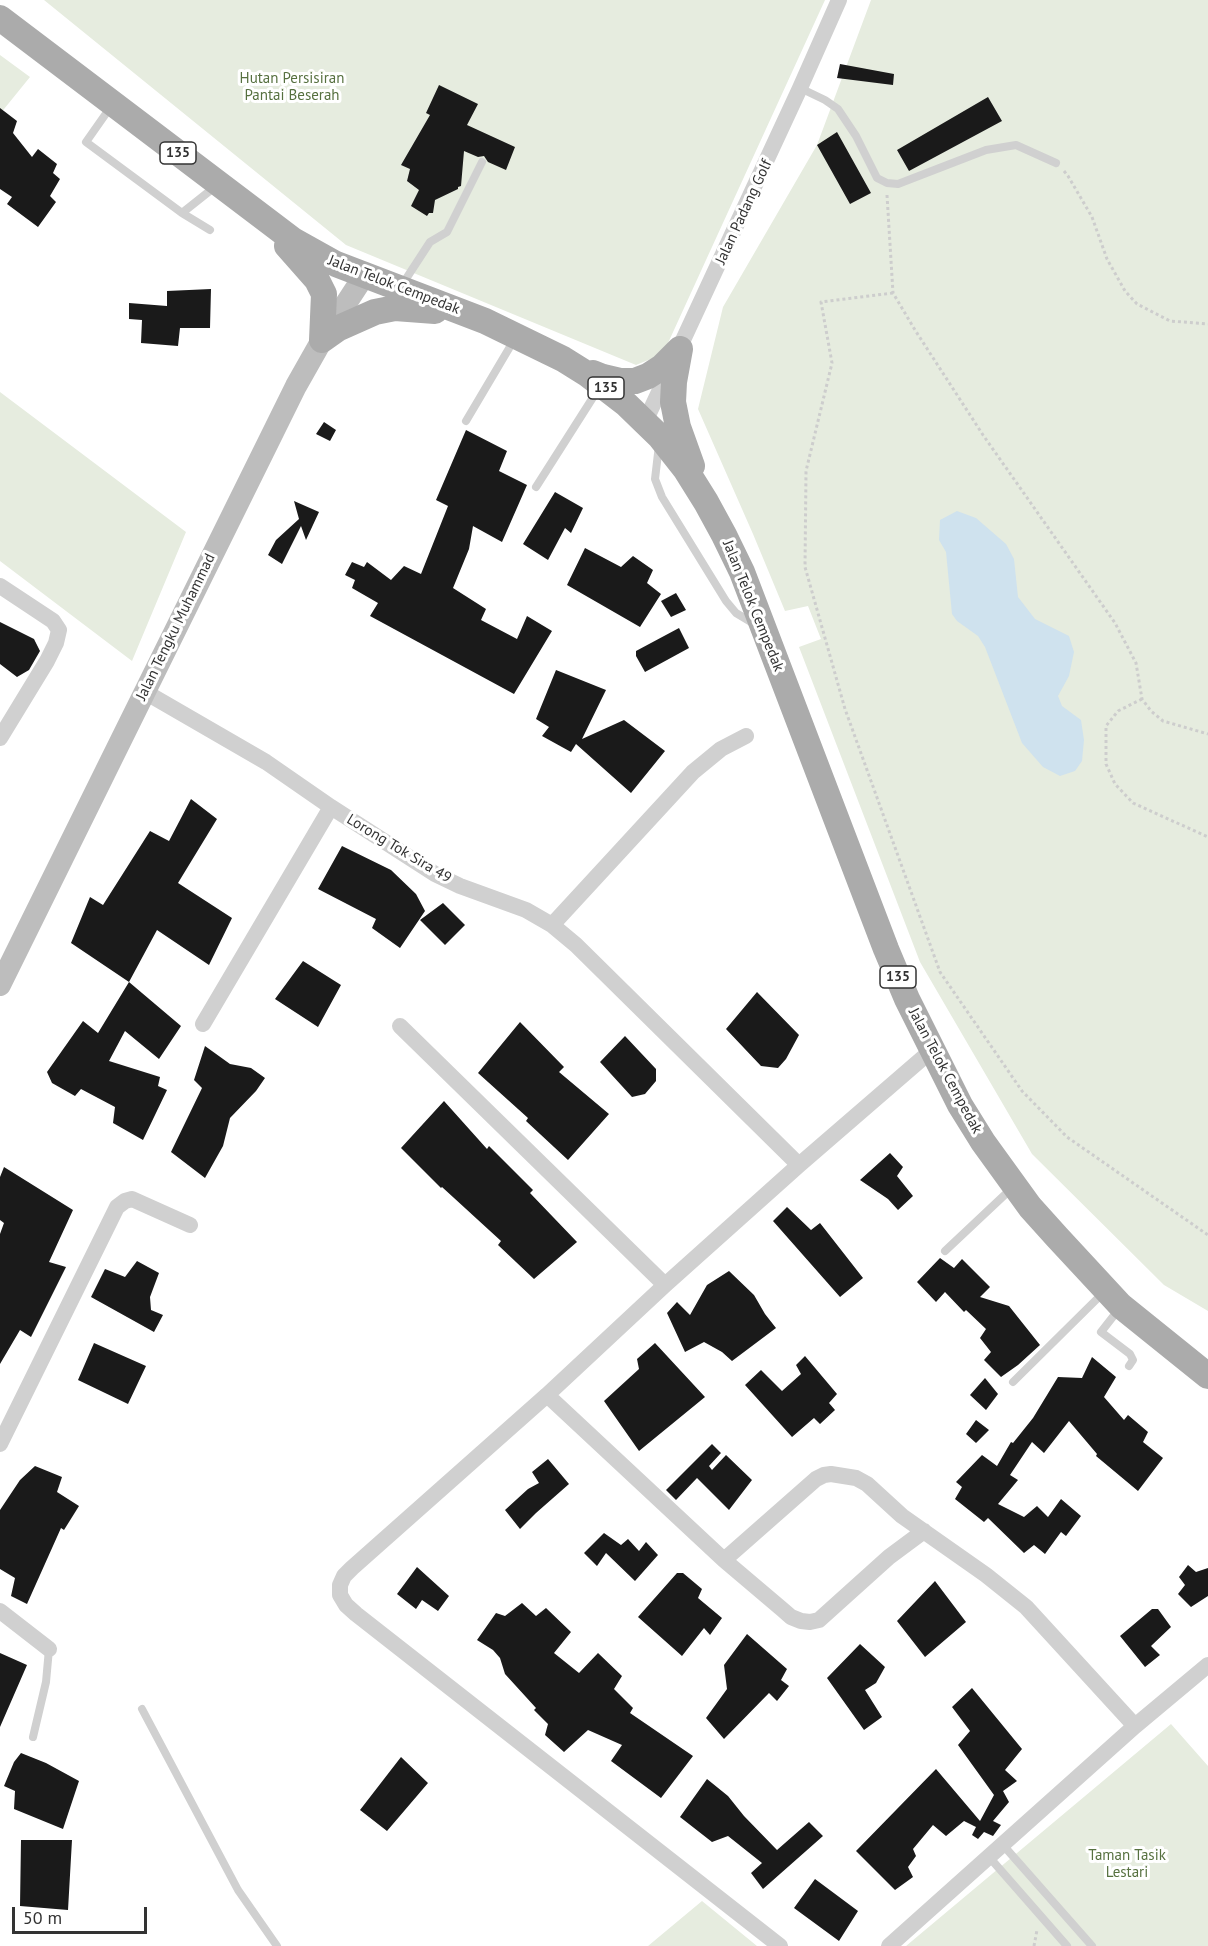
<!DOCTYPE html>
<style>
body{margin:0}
#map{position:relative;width:1208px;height:1946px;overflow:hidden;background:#fff;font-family:"PT Sans",sans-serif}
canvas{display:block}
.scale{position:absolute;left:12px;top:1907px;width:135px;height:27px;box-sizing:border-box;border:3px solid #333;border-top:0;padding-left:8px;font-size:18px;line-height:21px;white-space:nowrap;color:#333;-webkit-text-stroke:4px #fff;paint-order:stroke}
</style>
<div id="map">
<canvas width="1208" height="1946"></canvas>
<div class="scale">50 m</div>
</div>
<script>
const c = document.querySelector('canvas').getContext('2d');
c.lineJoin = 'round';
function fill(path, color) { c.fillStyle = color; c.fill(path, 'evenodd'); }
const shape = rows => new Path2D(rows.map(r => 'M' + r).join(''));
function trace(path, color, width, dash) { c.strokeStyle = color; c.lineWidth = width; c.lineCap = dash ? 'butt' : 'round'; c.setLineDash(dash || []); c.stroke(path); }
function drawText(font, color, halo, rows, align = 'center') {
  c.font = font + ' "PT Sans",sans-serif'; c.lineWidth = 6; c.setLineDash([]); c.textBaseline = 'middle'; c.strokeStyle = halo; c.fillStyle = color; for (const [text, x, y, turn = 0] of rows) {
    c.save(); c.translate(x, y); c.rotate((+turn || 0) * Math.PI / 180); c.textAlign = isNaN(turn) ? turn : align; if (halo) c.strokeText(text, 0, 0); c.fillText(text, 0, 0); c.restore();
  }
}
fill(shape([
 [44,0,825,0,663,354,636,365,346,245],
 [871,0,1208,0,1208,1311,1164,1285,1032,1154,920,962,799,647,821,639,808,606,785,611,753,534,698,409,723,307,817,145],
 [0,55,30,77,0,114],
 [0,392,186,532,132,661,0,561],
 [1171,1724,1208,1766,1208,1946,906,1946],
 [702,1901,757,1946,648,1946]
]), '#e6ecdf');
fill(shape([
 [957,511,976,518,1006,544,1014,559,1018,597,1035,619,1069,636,1074,652,1069,676,1058,696,1062,706,1081,720,1084,740,1082,761,1075,771,1060,776,1043,767,1022,743,985,647,978,636,957,621,952,614,946,552,939,540,940,520]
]), '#cfe2ee');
fill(shape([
 [840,64,894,74,893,85,837,78],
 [439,85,478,104,467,125,515,147,506,170,488,162,484,156,478,157,464,151,461,186,458,187,458,189,435,200,433,213,429,213,427,216,411,206,419,190,407,181,410,169,401,165,430,115,426,113],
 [988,97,1002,121,909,171,897,150],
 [0,108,17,121,13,133,32,157,38,149,57,164,53,173,60,179,50,196,56,202,38,227,7,204,12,197,0,189],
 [837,132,871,193,850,204,817,145],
 [211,289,210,328,180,328,178,346,141,343,142,320,129,319,129,303,167,306,167,291],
 [324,422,336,430,330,441,316,434],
 [466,430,507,451,499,471,527,485,502,542,473,526,469,549,453,588,486,609,481,620,517,639,527,616,552,631,514,694,370,616,378,603,352,588,355,580,345,575,352,562,364,567,367,562,391,580,404,566,421,574,448,506,436,500],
 [555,492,583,508,571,533,565,528,548,560,523,544],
 [294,501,319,512,306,540,301,526,282,564,268,555,276,540,299,519],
 [585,548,621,567,633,556,653,570,647,583,661,594,640,627,567,585],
 [676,593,686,610,671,617,661,601],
 [0,622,34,639,40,651,29,670,17,677,0,664],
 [679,628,689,648,645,672,636,656,636,651],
 [556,670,606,690,582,739,624,720,665,751,631,793,576,744,571,752,542,736,549,727,536,719],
 [191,799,217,819,178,883,232,918,209,965,157,930,129,982,71,943,90,897,103,905,150,831,169,841],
 [342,846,391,870,416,894,425,911,400,948,372,928,376,919,318,889],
 [443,903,465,925,445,945,420,920],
 [303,961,341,985,318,1027,275,999],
 [129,982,181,1026,159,1059,125,1031,109,1061,160,1077,158,1086,167,1090,143,1140,113,1123,115,1107,81,1089,75,1096,52,1083,47,1072,83,1021,98,1033],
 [757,992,799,1035,786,1059,778,1068,761,1066,726,1029],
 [520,1022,564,1067,559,1072,609,1114,568,1160,526,1121,528,1118,478,1073],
 [625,1036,656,1069,656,1081,645,1094,632,1097,600,1062],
 [205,1046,230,1064,251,1068,265,1078,256,1091,230,1118,223,1146,205,1178,171,1152,202,1088,194,1080],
 [444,1101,487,1149,489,1146,533,1190,530,1193,577,1242,534,1279,498,1245,501,1241,442,1187,441,1188,401,1148],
 [890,1153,903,1167,897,1176,913,1196,898,1210,888,1199,860,1180],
 [4,1167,73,1210,49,1262,66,1267,31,1337,20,1330,0,1364,0,1234,4,1223,0,1220,0,1177],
 [787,1207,811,1230,820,1223,863,1278,840,1297,773,1221],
 [940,1258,954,1268,962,1259,990,1287,980,1297,1009,1306,1040,1345,1018,1365,1001,1377,984,1360,991,1352,980,1338,986,1329,966,1310,964,1312,945,1292,936,1302,917,1282],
 [137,1261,159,1273,150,1297,151,1310,163,1315,154,1332,91,1297,105,1269,125,1277],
 [729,1271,754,1295,765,1314,776,1328,732,1361,722,1352,704,1342,685,1352,667,1313,677,1302,690,1315,707,1285],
 [94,1343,146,1366,128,1404,78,1380],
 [655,1343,705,1397,639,1451,604,1401,639,1369,637,1359],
 [805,1356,837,1394,829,1403,835,1410,820,1424,814,1418,792,1437,745,1385,761,1370,782,1391,801,1374,796,1365],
 [1092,1357,1116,1377,1104,1397,1124,1420,1128,1415,1148,1432,1143,1442,1163,1458,1138,1491,1096,1456,1097,1454,1069,1421,1044,1453,1032,1442,1010,1475,1018,1480,998,1504,1024,1517,1037,1506,1048,1517,1061,1499,1081,1516,1066,1536,1061,1532,1045,1554,1034,1545,1024,1553,988,1518,984,1522,955,1499,962,1487,956,1482,982,1455,997,1466,1011,1442,1013,1443,1033,1418,1058,1377,1082,1378],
 [985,1378,998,1394,986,1410,970,1395],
 [976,1420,989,1430,976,1443,966,1434],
 [712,1444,721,1453,709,1466,712,1470,726,1455,752,1480,729,1510,697,1478,676,1500,666,1490],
 [548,1459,569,1484,536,1513,520,1529,505,1510,528,1489,539,1483,532,1472],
 [35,1466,62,1477,57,1492,79,1506,64,1530,61,1528,27,1604,11,1596,15,1578,0,1569,0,1510,20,1480],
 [604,1533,621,1545,628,1539,639,1551,646,1542,658,1555,635,1581,606,1553,597,1566,584,1553],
 [1188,1565,1196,1572,1208,1568,1208,1596,1191,1607,1178,1594,1185,1585,1179,1577],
 [417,1567,449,1596,438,1611,422,1600,416,1609,397,1594],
 [677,1573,683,1573,702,1589,698,1598,722,1618,710,1635,704,1628,682,1656,638,1617],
 [935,1581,966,1622,925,1657,897,1621],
 [522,1603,536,1616,546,1608,571,1632,554,1653,579,1673,598,1653,622,1676,614,1689,633,1708,630,1713,693,1756,661,1798,611,1761,622,1745,588,1730,564,1752,545,1735,548,1724,534,1710,536,1708,505,1674,500,1658,493,1650,477,1640,496,1613,505,1616],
 [1152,1609,1158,1609,1171,1627,1151,1646,1160,1655,1145,1667,1120,1636],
 [747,1634,787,1669,781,1680,789,1686,777,1701,769,1693,724,1739,706,1718,727,1689,724,1665],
 [860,1644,885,1667,876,1683,865,1690,882,1717,864,1730,827,1678],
 [0,1653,27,1665,0,1727],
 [972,1688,1022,1749,1005,1770,1017,1781,1003,1791,1009,1802,993,1821,1001,1825,993,1836,984,1832,978,1839,972,1835,976,1827,964,1821,946,1836,933,1825,913,1849,916,1856,908,1867,913,1877,895,1890,856,1851,936,1769,980,1821,994,1795,958,1745,970,1731,952,1707],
 [21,1753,46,1763,79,1781,63,1829,14,1809,15,1791,4,1786,14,1762],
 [401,1757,428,1783,387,1831,360,1810],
 [707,1779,728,1796,744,1816,777,1850,809,1822,823,1836,763,1889,751,1873,762,1863,728,1836,712,1842,680,1817],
 [21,1840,72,1840,68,1910,20,1906],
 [815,1879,858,1911,839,1941,794,1908]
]), '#1a1a1a');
trace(shape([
 [1064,171,1068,176,1092,217,1107,259,1125,291,1137,304,1170,321,1208,324],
 [887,195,893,293,915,330,983,435,1115,623,1136,663,1142,699,1151,711,1163,721,1208,734],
 [893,293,821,302,832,363,806,471,805,567,845,709,940,972,1022,1091,1067,1137,1208,1235],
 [1142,699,1118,711,1106,726,1106,764,1115,784,1133,803,1208,837],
 [1034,1946,1037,1930]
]), '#cdcdcd', 3, [3, 3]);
trace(shape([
 [800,88,825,100,838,109,856,136,877,178,887,183,898,184,986,150,1016,145,1056,163],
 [112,105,86,142,182,213,210,230],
 [182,213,216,186],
 [402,285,430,242,447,232,482,162],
 [466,421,514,340],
 [659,445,655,479,662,497,726,601,736,613,756,625],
 [536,487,599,388],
 [945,1251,1012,1188],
 [1119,1309,1101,1332,1130,1354,1133,1360,1129,1366],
 [1013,1382,1104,1292],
 [142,1709,238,1890,277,1946],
 [33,1737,46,1682,49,1649],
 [1003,1845,1092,1946],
 [990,1858,1067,1946]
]), '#d0d0d0', 8);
trace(shape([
 [645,422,800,88,839,0],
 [0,586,53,621,59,630,56,643,47,661,0,738],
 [145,692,266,762,331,807,435,874,460,886,526,910,552,925,576,945,799,1165],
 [552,925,693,772,721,749,746,736],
 [203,1024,331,807],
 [400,1026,665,1285],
 [547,1395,724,1560,783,1610,791,1617,801,1621,810,1622,819,1620,889,1557,924,1531],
 [0,1444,117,1207,125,1201,132,1199,190,1225],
 [724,1560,816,1479,824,1475,831,1474,856,1478,867,1484,902,1516,986,1575,1026,1607,1135,1726],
 [0,1611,49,1649],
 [780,1946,356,1614,346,1605,340,1595,340,1585,344,1576,352,1568,547,1395,665,1285,799,1165,932,1050],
 [889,1946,1135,1726,1208,1665]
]), '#d0d0d0', 16);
trace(shape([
 [0,985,296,386,322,340,364,276]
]), '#bdbdbd', 22);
trace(shape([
 [0,18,293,240,336,264,485,321,563,359,587,374,626,404,660,437,686,470,706,502,724,535,742,572,886,949,907,999,960,1105,983,1142,1030,1207,1057,1237,1121,1306,1208,1376],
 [287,246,317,280,324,294,322,340],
 [322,340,339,328,375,312,395,308,435,311],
 [680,349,674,382,673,402,678,427,692,466],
 [593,373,603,377,620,381,635,381,648,376,662,367,680,349]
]), '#ababab', 26);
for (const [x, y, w] of [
 [178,153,36],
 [606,388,36],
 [898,977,36]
]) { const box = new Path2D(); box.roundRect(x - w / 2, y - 11, w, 22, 4.5); c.fillStyle = '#fff'; c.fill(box); trace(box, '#333', 1.5); }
drawText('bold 14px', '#333', null, [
 ["135",178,153],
 ["135",606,388],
 ["135",898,977]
]);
drawText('15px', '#56703f', '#fff', [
 ["Hutan Persisiran",292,79],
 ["Pantai Beserah",292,96],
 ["Taman Tasik",1127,1856],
 ["Lestari",1127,1873]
]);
drawText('15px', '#333', '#fff', [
 ["Jalan Padang Golf",744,212,-65],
 ["Jalan Telok Cempedak",394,285,21],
 ["Jalan Telok Cempedak",753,606,68],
 ["Jalan Tengku Muhammad",176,627,-64],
 ["Lorong Tok Sira 49",399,849,31],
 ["Jalan Telok Cempedak",945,1071,62]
]);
</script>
